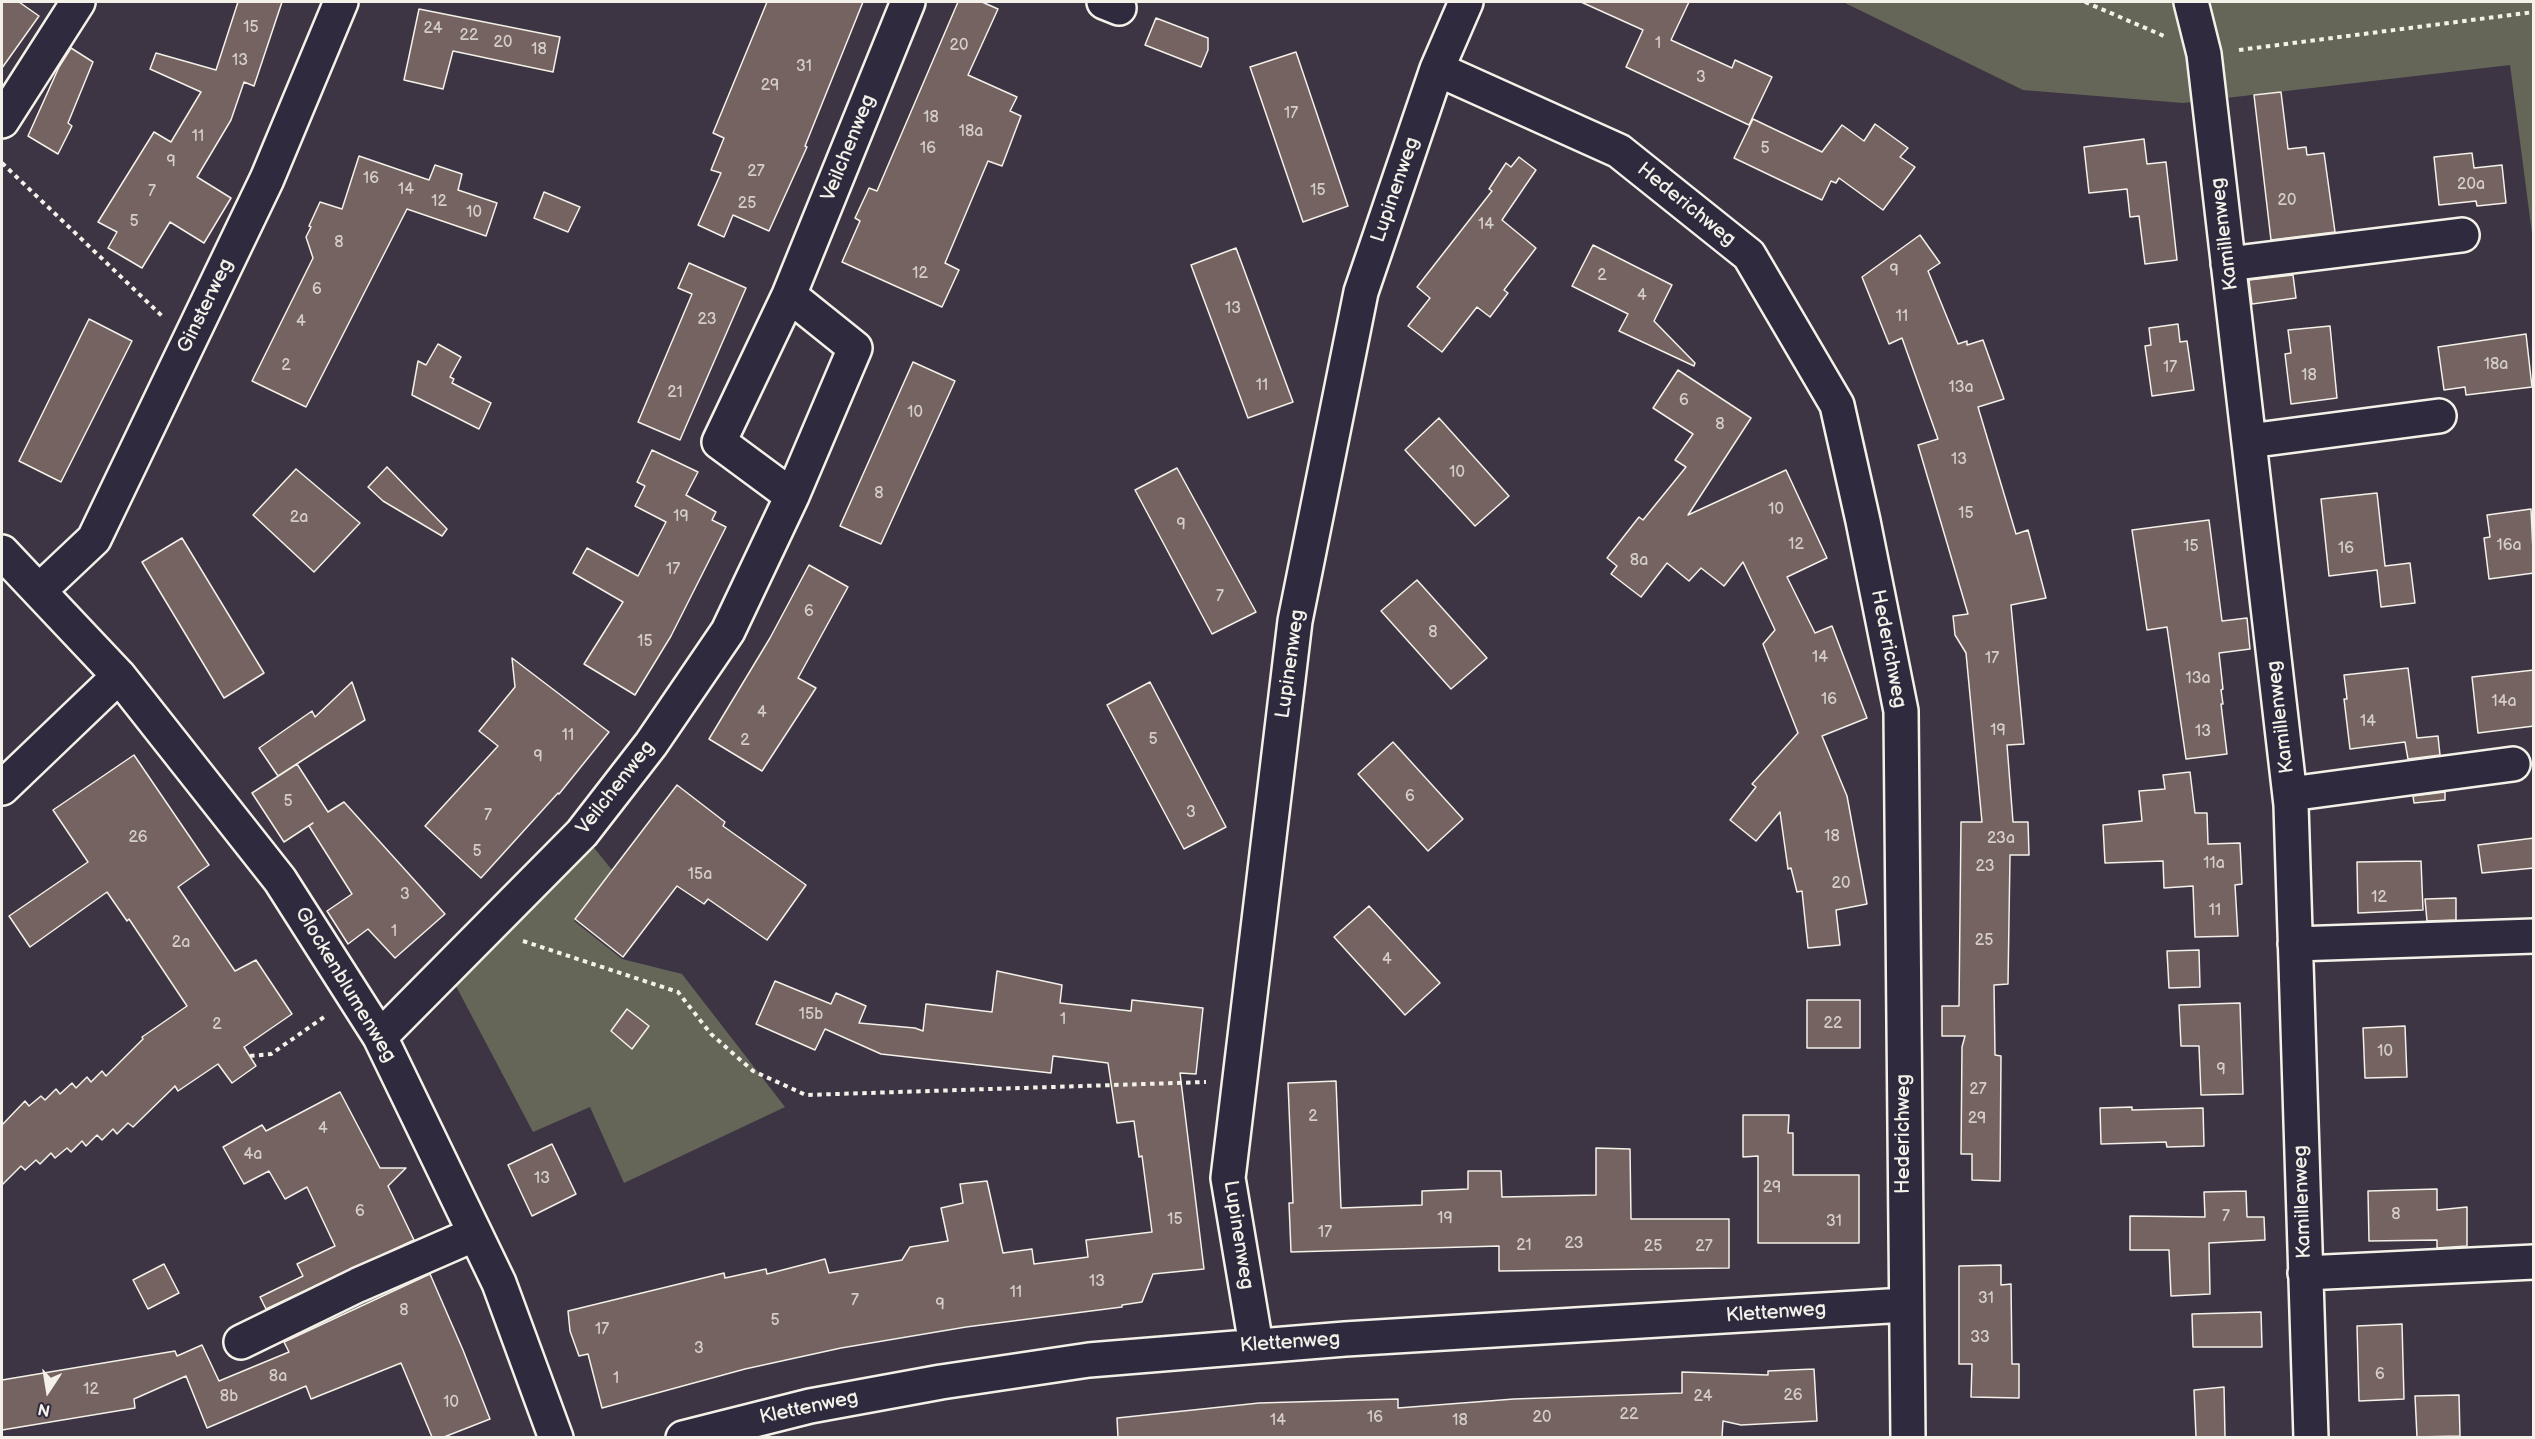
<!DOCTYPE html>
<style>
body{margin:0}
#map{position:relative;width:2535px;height:1439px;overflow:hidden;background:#3d3544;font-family:"Balsamiq Sans",sans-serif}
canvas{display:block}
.frame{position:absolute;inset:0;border:3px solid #f4f1e8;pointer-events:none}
.north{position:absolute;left:18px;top:1361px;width:60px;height:60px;-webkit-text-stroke:4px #2f2a3d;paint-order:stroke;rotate:192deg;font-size:16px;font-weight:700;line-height:24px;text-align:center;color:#f4f1e8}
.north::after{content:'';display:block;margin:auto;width:21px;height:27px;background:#f4f1e8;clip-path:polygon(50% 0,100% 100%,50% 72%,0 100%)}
</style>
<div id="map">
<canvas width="2535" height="1439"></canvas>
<div class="frame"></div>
<div class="north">N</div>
</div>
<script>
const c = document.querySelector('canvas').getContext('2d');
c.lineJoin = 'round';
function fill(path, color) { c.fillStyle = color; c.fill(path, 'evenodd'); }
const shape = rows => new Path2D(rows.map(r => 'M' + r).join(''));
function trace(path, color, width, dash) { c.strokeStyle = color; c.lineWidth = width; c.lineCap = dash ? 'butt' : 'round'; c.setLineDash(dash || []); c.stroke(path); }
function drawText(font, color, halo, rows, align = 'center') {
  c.font = font + ' "Balsamiq Sans",sans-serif'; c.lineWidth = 4.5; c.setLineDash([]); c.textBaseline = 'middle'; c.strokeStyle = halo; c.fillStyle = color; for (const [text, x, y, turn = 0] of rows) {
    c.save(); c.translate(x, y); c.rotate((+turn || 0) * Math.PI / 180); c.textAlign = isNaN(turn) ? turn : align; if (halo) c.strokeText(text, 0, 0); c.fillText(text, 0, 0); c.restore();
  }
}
fill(shape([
 [1843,2,2533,2,2533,241,2510,65,2183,103,2023,90],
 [582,833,612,870,574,921,622,959,682,974,785,1107,624,1183,590,1107,533,1132,447,969]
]), '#656658');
const building = shape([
 [2,2,19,2,39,16,2,68,2,2],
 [238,2,282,2,254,86,244,82,231,120,197,177,231,198,204,243,170,222,142,268,108,248,117,232,98,222,154,132,171,142,201,92,150,69,156,53,216,70,238,2],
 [767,2,863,2,805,146,807,147,769,231,733,215,724,237,698,225,721,173,711,170,724,138,713,133,767,2],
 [958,2,982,2,998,9,968,75,1017,97,1010,111,1021,116,1002,166,988,161,945,263,959,270,942,307,842,262,860,221,855,218,869,188,877,191,958,2],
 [1581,2,1689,2,1671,40,1732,68,1735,60,1772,77,1749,125,1626,67,1643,30,1581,2],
 [419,9,560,37,553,72,453,51,443,89,404,80,419,9],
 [1156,18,1208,38,1208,50,1201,67,1145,45,1156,18],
 [71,48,93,62,68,123,72,126,58,154,28,136,59,67,71,48],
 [1296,52,1348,206,1303,222,1250,67,1296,52],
 [2281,92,2288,149,2306,147,2307,155,2324,153,2335,232,2271,240,2254,95,2281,92],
 [1753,119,1822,152,1842,125,1864,141,1875,124,1908,148,1900,157,1915,167,1883,210,1839,178,1836,183,1831,181,1822,200,1734,158,1753,119],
 [2144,139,2147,164,2166,162,2177,260,2145,264,2139,216,2130,217,2127,189,2089,193,2084,147,2144,139],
 [2472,153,2474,168,2502,165,2506,203,2477,206,2476,201,2439,205,2434,157,2472,153],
 [359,156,429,180,435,165,462,174,458,190,497,203,486,236,407,209,306,407,252,381,313,258,306,237,311,227,309,226,320,202,342,209,359,156],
 [1519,157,1536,170,1502,220,1536,248,1504,290,1508,293,1490,317,1477,307,1442,352,1408,326,1430,298,1417,287,1492,191,1489,189,1506,163,1511,167,1519,157],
 [544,192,580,207,568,232,534,218,544,192],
 [1920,235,1940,263,1928,271,1958,344,1967,341,1967,345,1983,340,2004,399,1978,407,2016,534,2028,530,2046,598,2011,605,2024,744,2007,745,2013,822,2028,822,2029,855,2010,855,2008,984,1994,985,1995,1055,2001,1056,2000,1181,1972,1180,1972,1154,1961,1154,1962,1047,1965,1036,1942,1036,1942,1006,1959,1006,1961,822,1982,822,1966,653,1955,635,1953,616,1968,614,1918,445,1938,439,1902,338,1889,344,1862,277,1920,235],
 [1593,245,1672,285,1654,321,1695,363,1694,366,1619,331,1628,314,1572,286,1593,245],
 [1236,248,1293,402,1248,418,1191,265,1236,248],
 [689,263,746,288,680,440,638,422,692,294,678,288,689,263],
 [2293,275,2296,298,2252,304,2249,280,2293,275],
 [89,319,132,341,61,482,19,461,89,319],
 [2178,324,2180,342,2187,341,2194,390,2152,396,2145,346,2151,345,2149,328,2178,324],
 [2330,326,2337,398,2291,404,2285,354,2291,353,2288,330,2330,326],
 [2526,334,2532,387,2466,395,2465,387,2444,390,2438,347,2526,334],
 [438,344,461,357,450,377,454,379,452,383,491,403,479,429,412,395,418,361,426,365,438,344],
 [913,362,955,381,881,544,840,526,913,362],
 [1678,370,1751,418,1688,515,1786,470,1827,558,1787,577,1815,633,1832,626,1867,718,1822,736,1847,796,1867,904,1836,910,1840,945,1808,948,1802,891,1797,892,1791,868,1788,869,1780,812,1756,841,1730,820,1756,787,1752,784,1798,733,1763,644,1775,630,1743,562,1724,586,1701,568,1689,581,1667,563,1641,597,1611,574,1617,566,1607,558,1639,517,1643,520,1686,467,1675,460,1693,434,1653,408,1678,370],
 [1439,418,1509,496,1475,526,1405,450,1439,418],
 [652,450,698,472,686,495,716,512,712,520,726,527,671,636,635,695,584,664,623,602,573,573,587,548,638,576,666,522,635,506,645,486,637,482,652,450],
 [387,467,447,529,442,536,383,501,368,487,387,467],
 [1177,468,1256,612,1212,634,1135,490,1177,468],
 [296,469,360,523,314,572,253,515,296,469],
 [2377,493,2385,566,2410,563,2415,603,2381,607,2377,570,2329,576,2321,499,2377,493],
 [2531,509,2534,573,2489,579,2484,538,2490,537,2487,515,2531,509],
 [2209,520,2222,621,2247,618,2250,649,2219,653,2223,689,2221,690,2223,704,2221,704,2227,754,2186,759,2167,627,2147,630,2132,530,2209,520],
 [182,538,264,673,224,698,142,562,182,538],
 [809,565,848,587,798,678,816,688,762,771,709,739,770,638,809,565],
 [1417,580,1487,658,1451,689,1381,611,1417,580],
 [512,658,609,732,559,794,558,793,481,878,425,826,498,746,479,731,515,687,512,658],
 [2408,668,2417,738,2438,736,2440,755,2408,759,2405,742,2350,749,2344,699,2347,699,2344,675,2408,668],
 [2534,670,2534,726,2478,733,2472,677,2534,670],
 [352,682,365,720,278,776,259,748,312,711,315,717,352,682],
 [1150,682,1226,827,1184,849,1107,705,1150,682],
 [1393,742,1463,819,1428,851,1358,774,1393,742],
 [134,755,209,865,178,887,235,971,256,960,292,1014,244,1047,256,1066,232,1083,218,1064,178,1091,175,1086,133,1127,128,1123,117,1134,113,1129,102,1140,97,1135,86,1146,82,1141,71,1152,67,1148,55,1158,51,1153,40,1164,36,1160,25,1170,21,1166,2,1185,2,1125,25,1101,29,1106,41,1096,45,1100,56,1089,60,1094,72,1083,76,1088,87,1077,91,1082,102,1071,106,1076,143,1039,142,1037,187,1006,129,919,127,921,107,892,30,947,9,916,88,862,53,810,134,755],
 [297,764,328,812,344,802,445,914,395,958,368,929,348,944,327,911,352,894,309,826,313,823,284,842,252,793,297,764],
 [2190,772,2195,813,2207,813,2208,844,2240,843,2242,884,2235,885,2238,936,2195,937,2193,886,2164,888,2163,861,2105,863,2103,825,2142,821,2139,791,2165,789,2163,775,2190,772],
 [677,785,725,822,723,826,806,885,767,940,708,899,704,904,677,886,623,957,575,919,677,785],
 [2445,792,2445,800,2414,803,2413,796,2445,792],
 [2534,838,2534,868,2482,873,2478,845,2534,838],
 [2421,861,2423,910,2358,913,2357,862,2421,861],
 [2456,898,2456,920,2427,921,2425,899,2456,898],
 [1369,906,1440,983,1405,1015,1334,937,1369,906],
 [2199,950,2200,987,2169,988,2167,951,2199,950],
 [997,971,1062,985,1060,1003,1131,1011,1132,1000,1203,1008,1196,1074,1180,1073,1204,1269,1153,1274,1142,1302,1122,1305,1122,1307,966,1327,841,1348,745,1369,602,1408,588,1354,579,1356,570,1331,568,1311,724,1273,725,1278,766,1269,767,1274,825,1259,829,1273,902,1260,910,1247,948,1241,941,1208,963,1203,960,1184,987,1181,1003,1253,1032,1249,1034,1264,1088,1257,1086,1240,1152,1232,1142,1156,1139,1157,1134,1121,1117,1123,1108,1063,1053,1056,1051,1073,881,1054,825,1029,815,1050,756,1024,775,981,831,1004,836,993,866,1006,859,1023,915,1028,923,1031,926,1004,992,1012,997,971],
 [1807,1000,1860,1000,1860,1048,1807,1048,1807,1000],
 [2240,1003,2243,1094,2201,1095,2199,1046,2181,1046,2179,1005,2240,1003],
 [627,1009,649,1026,632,1049,611,1031,627,1009],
 [2405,1026,2407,1077,2365,1078,2363,1028,2405,1026],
 [1336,1081,1341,1208,1422,1205,1422,1191,1468,1189,1468,1171,1501,1171,1502,1197,1596,1195,1596,1148,1630,1149,1631,1219,1729,1219,1729,1268,1499,1271,1499,1246,1291,1252,1289,1203,1293,1203,1288,1083,1336,1081],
 [340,1092,380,1168,406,1168,388,1186,414,1240,266,1309,260,1297,303,1276,297,1264,335,1246,307,1187,285,1199,269,1171,244,1184,223,1147,262,1125,266,1131,340,1092],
 [2132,1107,2132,1110,2203,1108,2204,1146,2167,1147,2166,1142,2101,1144,2100,1108,2132,1107],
 [1743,1115,1789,1115,1788,1133,1793,1133,1793,1175,1859,1175,1859,1243,1758,1243,1758,1156,1743,1157,1743,1115],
 [552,1144,576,1194,532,1216,508,1165,552,1144],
 [2437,1189,2437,1210,2467,1207,2467,1246,2437,1248,2437,1240,2369,1241,2368,1191,2437,1189],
 [2246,1191,2247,1217,2264,1217,2265,1240,2209,1243,2210,1294,2171,1296,2169,1250,2130,1250,2130,1216,2205,1217,2204,1192,2246,1191],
 [164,1264,179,1293,148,1309,133,1280,164,1264],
 [2001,1265,2001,1285,2011,1284,2012,1364,2019,1364,2019,1398,1971,1397,1972,1364,1959,1364,1959,1266,2001,1265],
 [430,1274,463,1350,490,1419,444,1437,432,1437,401,1363,311,1399,306,1386,207,1428,186,1376,134,1399,135,1408,2,1430,2,1380,175,1351,177,1356,202,1345,219,1381,289,1352,284,1342,430,1274],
 [2261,1312,2262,1347,2193,1347,2192,1314,2261,1312],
 [2402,1324,2404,1399,2359,1401,2357,1326,2402,1324],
 [1814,1369,1817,1421,1741,1425,1723,1421,1722,1437,1118,1437,1117,1418,1259,1403,1398,1399,1398,1408,1514,1399,1682,1393,1682,1372,1768,1375,1768,1371,1814,1369],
 [2224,1387,2225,1437,2196,1437,2194,1390,2224,1387],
 [2459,1395,2460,1436,2417,1437,2415,1396,2459,1395]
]);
fill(building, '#746361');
trace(building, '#f4f1e8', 1.5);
const minor = shape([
 [1104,2,1119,8],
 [2191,2,2204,54,2291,805,2311,1438],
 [1437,69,1619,151,1749,255,1837,405,1863,521,1901,711,1908,1438],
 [2,121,78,2],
 [2228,264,2462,235],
 [789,295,719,442,792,496],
 [2249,441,2439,416],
 [2,552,119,676,280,880,380,1037,499,1283,556,1438],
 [40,590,94,539,267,179,341,2],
 [2,788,119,676],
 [2290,794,2513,764],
 [2295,944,2534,936],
 [380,1037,582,833,651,744,728,631,792,496,855,348,789,295,908,2],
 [2305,1273,2534,1262],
 [241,1342,358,1285,475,1234],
 [1256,1345,1228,1178,1295,621,1361,292,1437,69,1466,2],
 [683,1438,810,1406,941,1382,1089,1360,1345,1339,1905,1305]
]);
trace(minor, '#f4f1e8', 38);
trace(shape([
 [2085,2,2164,36],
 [2239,50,2534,12],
 [2,163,162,316],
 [523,941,678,992,711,1034,753,1071,806,1095,1206,1082],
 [250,1056,271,1054,327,1015]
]), '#f4f1e8', 4, [4.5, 4.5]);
trace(minor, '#2f2a3d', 33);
drawText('16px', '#d4cec6', null, [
 ["15",251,28],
 ["24",433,29],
 ["22",469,36],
 ["20",503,43],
 ["1",1658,44],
 ["20",959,46],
 ["18",539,50],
 ["13",240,61],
 ["31",804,67],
 ["3",1701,78],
 ["29",770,86],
 ["17",1291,114],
 ["18",931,118],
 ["18a",971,132],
 ["11",198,137],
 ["16",928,149],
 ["5",1765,149],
 ["9",171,162],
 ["27",756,172],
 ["16",371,179],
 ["20a",2471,185],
 ["14",406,190],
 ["15",1318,191],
 ["7",152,192],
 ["20",2287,201],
 ["12",439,202],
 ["25",747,204],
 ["10",474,213],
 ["5",134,222],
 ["14",1486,225],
 ["8",339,243],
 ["9",1894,271],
 ["12",920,274],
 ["2",1602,276],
 ["6",317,290],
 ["4",1642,296],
 ["13",1233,309],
 ["11",1902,317],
 ["23",707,320],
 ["4",301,322],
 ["18a",2496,365],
 ["2",286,366],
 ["17",2170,368],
 ["18",2309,376],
 ["11",1262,386],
 ["13a",1961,388],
 ["21",675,393],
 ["6",1684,401],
 ["10",915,413],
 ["8",1720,425],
 ["13",1959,460],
 ["10",1457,473],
 ["8",879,494],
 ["10",1776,510],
 ["15",1966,514],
 ["19",681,517],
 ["2a",299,518],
 ["9",1181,525],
 ["12",1796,545],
 ["16a",2509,546],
 ["15",2191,547],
 ["16",2346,549],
 ["8a",1639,561],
 ["17",673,570],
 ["7",1220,597],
 ["6",809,612],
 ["8",1433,633],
 ["15",645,642],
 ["14",1820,658],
 ["17",1992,659],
 ["13a",2198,679],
 ["16",1829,700],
 ["14a",2504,702],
 ["4",762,713],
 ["14",2368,722],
 ["19",1998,731],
 ["13",2203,732],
 ["11",568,736],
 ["5",1153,740],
 ["2",745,741],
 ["9",538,757],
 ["6",1410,797],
 ["5",288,802],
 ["3",1191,813],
 ["7",488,816],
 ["18",1832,837],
 ["26",138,838],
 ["23a",2001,839],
 ["5",477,852],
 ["11a",2214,864],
 ["23",1985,867],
 ["15a",700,875],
 ["20",1841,884],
 ["3",405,895],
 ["12",2379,898],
 ["11",2215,911],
 ["1",394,932],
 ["25",1984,941],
 ["2a",181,943],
 ["4",1387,960],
 ["15b",811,1015],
 ["1",1063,1020],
 ["22",1833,1024],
 ["2",217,1025],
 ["10",2385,1052],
 ["9",2221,1070],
 ["27",1978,1090],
 ["2",1313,1117],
 ["29",1977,1119],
 ["4",323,1129],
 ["4a",253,1155],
 ["13",542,1179],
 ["29",1772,1188],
 ["6",360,1212],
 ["8",2396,1215],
 ["7",2226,1217],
 ["19",1445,1219],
 ["15",1175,1220],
 ["31",1834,1222],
 ["17",1325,1233],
 ["23",1574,1244],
 ["21",1524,1246],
 ["25",1653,1247],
 ["27",1704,1247],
 ["13",1097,1282],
 ["11",1016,1293],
 ["31",1986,1299],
 ["7",855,1301],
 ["9",940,1305],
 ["8",404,1311],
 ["5",775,1321],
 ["17",602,1330],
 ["33",1980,1338],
 ["3",699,1349],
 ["6",2380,1375],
 ["8a",278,1377],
 ["1",616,1379],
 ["12",91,1390],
 ["26",1793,1396],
 ["8b",229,1397],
 ["24",1703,1397],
 ["10",451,1403],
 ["22",1629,1415],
 ["16",1375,1418],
 ["20",1542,1418],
 ["14",1278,1421],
 ["18",1460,1421]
]);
drawText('20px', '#f4f1e8', '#2f2a3d', [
 ["Veilchenweg",849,148,-68],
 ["Lupinenweg",1396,190,-71],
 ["Hederichweg",1686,205,39],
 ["Kamillenweg",2225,234,-97],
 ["Ginsterweg",206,306,-64],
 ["Hederichweg",1888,649,79],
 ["Lupinenweg",1291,664,-82],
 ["Kamillenweg",2281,717,-97],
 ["Veilchenweg",616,788,-52],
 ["Glockenblumenweg",345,985,59],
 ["Hederichweg",1904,1134,-90],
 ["Kamillenweg",2303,1202,-92],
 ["Lupinenweg",1238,1235,81],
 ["Klettenweg",1776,1313,-4],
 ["Klettenweg",1290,1343,-4],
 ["Klettenweg",809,1408,-12]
]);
</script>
